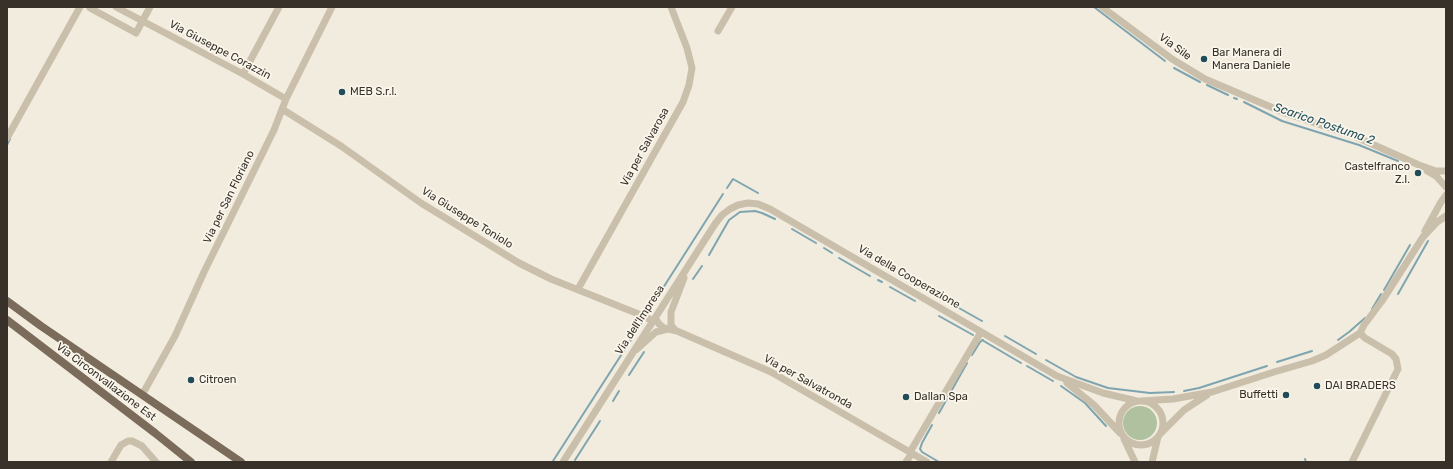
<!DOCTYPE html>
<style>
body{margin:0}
#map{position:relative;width:1453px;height:469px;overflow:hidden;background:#f2ecdf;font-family:Rubik,sans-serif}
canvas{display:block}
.frame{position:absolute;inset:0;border:8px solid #38312a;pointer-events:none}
</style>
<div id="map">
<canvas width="1453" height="469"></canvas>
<div class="frame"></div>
</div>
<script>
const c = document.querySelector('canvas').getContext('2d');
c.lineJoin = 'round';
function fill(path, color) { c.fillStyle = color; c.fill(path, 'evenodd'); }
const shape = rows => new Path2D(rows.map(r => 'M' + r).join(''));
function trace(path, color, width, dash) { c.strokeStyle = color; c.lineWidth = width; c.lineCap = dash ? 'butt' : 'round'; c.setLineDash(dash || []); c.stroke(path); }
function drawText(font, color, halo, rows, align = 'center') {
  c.font = font + ' Rubik,sans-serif'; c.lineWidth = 3.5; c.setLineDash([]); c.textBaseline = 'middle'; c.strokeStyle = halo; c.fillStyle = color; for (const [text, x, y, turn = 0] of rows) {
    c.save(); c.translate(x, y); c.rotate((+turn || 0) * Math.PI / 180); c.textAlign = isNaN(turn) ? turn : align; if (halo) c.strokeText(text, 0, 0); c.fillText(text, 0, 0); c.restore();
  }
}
fill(shape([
 '1123 423a17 17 0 1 1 34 0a17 17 0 1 1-34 0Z'
]), '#b0c19f');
trace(shape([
 [1094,7,1165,61],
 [1174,68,1200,82],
 [1207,85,1228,95],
 [1234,98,1237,99],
 [1244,102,1282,121,1359,145,1398,161],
 [7,145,10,139],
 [727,188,733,179,758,193],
 [792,229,816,243],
 [824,248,832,253],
 [709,255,729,220,740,212,755,211,762,213,775,219],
 [839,258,870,276],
 [904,277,982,321],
 [693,279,702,266],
 [878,280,882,282],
 [890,287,915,301],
 [1384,290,1410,245],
 [1398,294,1428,241],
 [1372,309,1381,294],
 [647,313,723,194],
 [939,316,973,335],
 [1005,336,1036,354],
 [982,340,1021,363],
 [1338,340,1349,332,1365,318],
 [972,355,980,342,983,340],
 [1046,360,1076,377,1108,388,1150,393,1174,392],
 [1277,362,1312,351],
 [1027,366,1053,381],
 [629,375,644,352],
 [1061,386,1085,403,1106,426],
 [1184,391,1199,388,1267,366],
 [613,401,619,391],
 [939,413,967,363],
 [932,425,922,443,920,449,922,452,939,462],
 [1305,459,1306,462],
 [575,460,600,421],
 [553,461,643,321]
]), '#7ea5af', 2);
trace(shape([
 [91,7,90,8,136,33,150,7],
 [116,7,243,74,286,99],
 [1102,7,1172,59,1205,79,1285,113,1354,136,1419,165,1436,171,1446,171],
 [718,31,732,7],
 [243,74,279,7],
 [282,109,341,146,421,203,519,263,551,279,646,317,652,321],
 [7,138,80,7],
 [1427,171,1436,176,1446,187],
 [1425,231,1441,202,1446,195],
 [578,289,683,102,689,85,692,68,687,48,671,7],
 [655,318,659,324,664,328,677,331,771,372,927,462],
 [675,330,671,325,671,312,684,278],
 [636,350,656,332,668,329],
 [1067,383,1094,405,1120,433],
 [142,395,175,336,204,272,274,130,286,99,332,7],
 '1119 423a22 22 0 1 1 44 0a22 22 0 1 1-44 0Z',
 [1141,401,1173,399,1212,392,1274,372,1312,361,1326,355,1360,333,1364,325,1382,301,1423,237,1437,222,1446,216],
 [1161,433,1184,410,1207,395],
 [1124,439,1135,462],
 [910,452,981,332],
 [111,462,121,445,128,441,132,441,142,446,156,462],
 [563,462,715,224,722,215,730,209,738,205,748,203,758,204,770,209,1057,376,1103,393,1137,401],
 [906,462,912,453],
 [1152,462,1158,437],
 [1352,462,1398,369,1396,359,1392,354,1365,338,1360,333]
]), '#cabfab', 7);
trace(shape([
 [7,301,41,326,241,462],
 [7,320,155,433,191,462]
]), '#7a6b5b', 8);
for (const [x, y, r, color] of [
 [1204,59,4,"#204c59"],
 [342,92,4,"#204c59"],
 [1418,173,4,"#204c59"],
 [191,380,4,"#204c59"],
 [1317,386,4,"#204c59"],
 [1286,395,4,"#204c59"],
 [906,397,4,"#204c59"]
]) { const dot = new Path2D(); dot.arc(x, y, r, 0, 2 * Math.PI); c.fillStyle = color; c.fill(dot); trace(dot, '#faf6eb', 1.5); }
drawText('11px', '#38312a', '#faf6eb', [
 ["Via Sile",1175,47,36],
 ["Via Giuseppe Corazzin",220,50,28],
 ["Via per Salvarosa",645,147,-61],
 ["Via per San Floriano",229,197,-64],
 ["Via Giuseppe Toniolo",467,218,32],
 ["Via della Cooperazione",909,277,30],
 ["Via dell'Impresa",640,320,-57],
 ["Via Circonvallazione Est",106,382,37],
 ["Via per Salvatronda",808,382,29]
]);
drawText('11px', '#38312a', '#faf6eb', [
 ["Bar Manera di",1212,53],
 ["Manera Daniele",1212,66],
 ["MEB S.r.l.",350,92],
 ["Castelfranco",1410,167,"right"],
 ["Z.I.",1410,180,"right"],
 ["Citroen",199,380],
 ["DAI BRADERS",1325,386],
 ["Buffetti",1278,395,"right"],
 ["Dallan Spa",914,397]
], 'left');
drawText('italic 12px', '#204c59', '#faf6eb', [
 ["Scarico Postuma 2",1324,124,19]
]);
</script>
